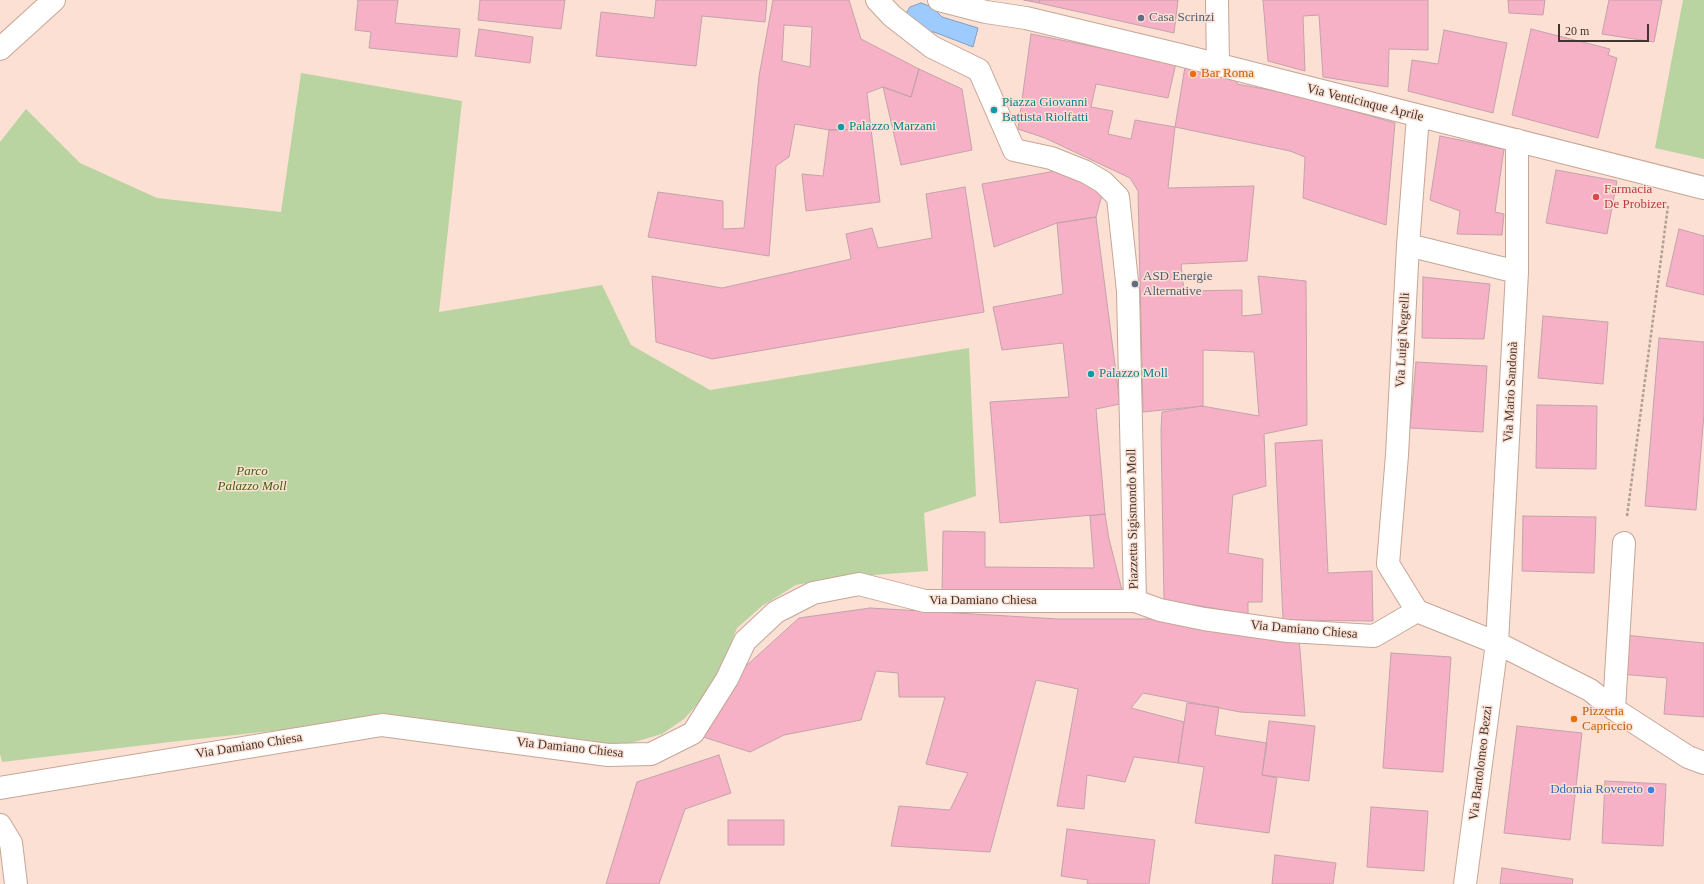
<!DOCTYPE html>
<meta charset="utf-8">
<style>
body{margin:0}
#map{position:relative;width:1704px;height:884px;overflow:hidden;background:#fbe0d3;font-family:Georgia,serif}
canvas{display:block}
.scale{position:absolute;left:1558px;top:24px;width:91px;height:18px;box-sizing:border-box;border:2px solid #42352f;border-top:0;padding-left:5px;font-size:12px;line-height:14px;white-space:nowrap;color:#42352f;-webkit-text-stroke:3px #fbe0d3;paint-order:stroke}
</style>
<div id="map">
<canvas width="1704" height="884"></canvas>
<div class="scale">20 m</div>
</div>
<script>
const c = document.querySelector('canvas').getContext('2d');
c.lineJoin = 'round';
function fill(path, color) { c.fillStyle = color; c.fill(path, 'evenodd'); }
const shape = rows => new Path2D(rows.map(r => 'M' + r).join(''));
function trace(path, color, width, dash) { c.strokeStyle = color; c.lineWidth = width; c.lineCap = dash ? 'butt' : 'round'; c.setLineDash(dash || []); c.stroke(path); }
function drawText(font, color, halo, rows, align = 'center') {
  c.font = font + ' Georgia,serif'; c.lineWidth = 3; c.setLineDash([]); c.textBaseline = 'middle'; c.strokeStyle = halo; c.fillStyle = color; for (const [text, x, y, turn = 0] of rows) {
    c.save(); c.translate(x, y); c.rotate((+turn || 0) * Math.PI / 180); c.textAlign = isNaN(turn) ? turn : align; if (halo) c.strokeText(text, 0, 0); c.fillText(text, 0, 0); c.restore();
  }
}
fill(shape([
 [1683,0,1704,0,1704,159,1655,148],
 [301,73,462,101,439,312,602,285,631,345,710,390,969,348,976,496,924,513,928,571,832,578,796,585,762,606,737,628,719,673,704,697,684,719,662,734,631,743,591,743,347,723,179,741,2,762,0,754,0,142,26,109,80,163,157,198,281,212]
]), '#b9d4a1');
const water = shape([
 [921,3,932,7,942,17,978,28,973,47,934,32,918,32,905,15,910,7,921,3]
]);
fill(water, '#9dcbfd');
trace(water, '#829ebf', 1);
const building = shape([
 [358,0,398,0,395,23,460,29,457,57,369,48,371,32,355,30,358,0],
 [480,0,565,0,561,29,478,20,480,0],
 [656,0,767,0,765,22,702,16,696,66,596,56,601,12,654,18,656,0],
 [773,0,849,0,861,39,919,69,911,97,883,87,867,93,871,129,829,130,795,124,789,157,776,166,769,256,648,237,658,192,723,201,723,229,744,228,759,76,773,0],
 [784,25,812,27,810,67,782,61,784,25],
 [1024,0,1040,0,1039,3,1024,0],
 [1040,0,1178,0,1174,33,1039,3,1040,0],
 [1263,0,1428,0,1428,50,1389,49,1388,87,1323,77,1319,15,1303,16,1305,71,1268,61,1263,0],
 [1508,0,1545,0,1543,15,1509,13,1508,0],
 [1609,0,1662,0,1654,42,1602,34,1609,0],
 [479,29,533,37,530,63,475,56,479,29],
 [1531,29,1610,49,1608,55,1617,58,1598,138,1512,115,1531,29],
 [1444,30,1507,43,1493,113,1408,91,1412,60,1438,64,1444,30],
 [1031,34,1176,63,1168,98,1096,84,1091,107,1113,111,1108,134,1131,139,1135,120,1175,127,1168,188,1254,186,1247,261,1181,264,1184,291,1242,290,1242,316,1262,314,1258,276,1306,281,1307,425,1264,434,1266,486,1233,495,1228,553,1263,559,1262,602,1248,602,1248,614,1164,600,1161,430,1162,412,1202,406,1259,416,1254,352,1203,350,1203,406,1143,412,1138,191,1130,178,1045,138,1018,129,1031,34],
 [1185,67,1237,77,1237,84,1297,95,1395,123,1386,225,1303,198,1305,157,1290,151,1175,127,1185,67],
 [919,69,962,89,972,150,901,165,883,87,911,97,919,69],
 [871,129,880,202,806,211,802,174,823,176,829,130,871,129],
 [1440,136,1504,149,1495,212,1504,214,1502,235,1457,234,1460,211,1430,200,1440,136],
 [1067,169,1103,191,1096,217,1057,223,994,247,982,184,1067,169],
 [1556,170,1617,181,1607,234,1546,223,1556,170],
 [965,187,984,312,712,359,656,342,652,276,722,288,851,259,846,234,872,228,878,248,932,238,926,194,965,187],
 [1096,217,1120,404,1096,409,1105,514,1000,523,990,402,1069,397,1063,343,1002,350,993,307,1063,294,1057,223,1096,217],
 [1679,229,1704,236,1704,295,1666,286,1679,229],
 [1423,277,1490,284,1484,339,1422,338,1423,277],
 [1543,316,1608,322,1603,384,1538,378,1543,316],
 [1659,338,1704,342,1704,414,1696,510,1645,506,1659,338],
 [1416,362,1487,366,1483,432,1410,428,1416,362],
 [1537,405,1597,406,1596,469,1536,468,1537,405],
 [1322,440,1328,573,1372,571,1373,621,1283,620,1275,443,1322,440],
 [1105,514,1109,539,1124,598,942,595,943,531,985,532,985,567,1094,568,1090,516,1105,514],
 [1523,516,1596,517,1594,573,1522,571,1523,516],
 [870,608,1059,619,1149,619,1224,630,1299,637,1305,716,1240,712,1143,693,1131,708,1184,722,1178,763,1134,757,1125,782,1087,775,1084,809,1057,806,1078,689,1036,680,990,852,891,846,899,806,950,810,968,773,926,764,945,697,899,697,898,673,876,671,861,720,784,735,750,752,694,734,746,666,799,618,870,608],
 [1624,635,1704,643,1704,717,1664,714,1667,678,1620,674,1624,635],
 [1391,653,1451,657,1443,772,1383,768,1391,653],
 [1187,703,1219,707,1215,735,1267,743,1262,775,1277,778,1269,833,1195,823,1204,767,1178,763,1187,703],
 [1269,721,1315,726,1309,781,1262,775,1269,721],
 [1517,726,1582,733,1570,840,1504,833,1517,726],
 [719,755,731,793,685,809,659,884,606,884,637,782,719,755],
 [1605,781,1666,784,1663,846,1602,843,1605,781],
 [1371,807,1428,811,1424,871,1367,867,1371,807],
 [728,820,784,820,784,845,728,845,728,820],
 [1067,829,1155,840,1149,884,1087,884,1088,880,1061,876,1067,829],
 [1275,855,1336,863,1333,884,1272,884,1275,855],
 [1502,868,1573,879,1572,884,1500,884,1502,868]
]);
fill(building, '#f7b1c6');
trace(building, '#c4a2ab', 1);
const minor = shape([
 [877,0,892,16,932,47,979,70,1014,150,1051,158,1086,172,1103,182,1118,197,1128,291,1135,601],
 [939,0,986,12,1026,18,1180,55,1704,188],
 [1217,0,1218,65],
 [0,49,54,0],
 [1418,116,1408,245,1397,455,1388,564,1417,611,1497,643,1590,690,1614,709,1688,757,1704,763],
 [1408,245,1517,272],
 [1614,709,1624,543],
 [0,788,382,725,608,755,651,754,693,733,727,679,745,641,776,612,813,593,859,584,925,601,1135,601,1160,610,1204,619,1288,631,1374,636,1417,611],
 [0,825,11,843,16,884],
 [1465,884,1497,643,1517,272,1517,140]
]);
trace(minor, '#c6a697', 24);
trace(shape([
 [1627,516,1668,206]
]), '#b49e94', 2.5, [3, 2]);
trace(minor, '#fff', 22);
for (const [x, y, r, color] of [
 [1141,18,4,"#5c6f8a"],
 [1193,74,4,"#e8710a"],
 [994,110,4,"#0f9aa8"],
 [841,127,4,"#0f9aa8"],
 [1596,197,4,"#e0444e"],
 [1135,284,4,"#5c6f8a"],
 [1091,374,4,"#0f9aa8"],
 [1574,719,4,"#e8710a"],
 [1651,790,4,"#3f7fe0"]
]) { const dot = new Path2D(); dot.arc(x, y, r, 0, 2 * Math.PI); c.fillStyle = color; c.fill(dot); trace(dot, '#fbe0d3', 1.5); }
drawText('13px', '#4e5e75', '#fbe0d3', [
 ["Casa Scrinzi",1149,18],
 ["ASD Energie",1143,277],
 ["Alternative",1143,292]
], 'left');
drawText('13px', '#c56008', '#fbe0d3', [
 ["Bar Roma",1201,74],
 ["Pizzeria",1582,712],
 ["Capriccio",1582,727]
], 'left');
drawText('13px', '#0d838f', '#fbe0d3', [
 ["Piazza Giovanni",1002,103],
 ["Battista Riolfatti",1002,118],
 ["Palazzo Marzani",849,127],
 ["Palazzo Moll",1099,374]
], 'left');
drawText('13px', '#42352f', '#fbe0d3', [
 ["Via Venticinque Aprile",1365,103,14],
 ["Via Luigi Negrelli",1403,340,-87],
 ["Via Mario Sandonà",1511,392,-87],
 ["Piazzetta Sigismondo Moll",1133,519,-91],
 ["Via Damiano Chiesa",983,601],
 ["Via Damiano Chiesa",1304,630,5],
 ["Via Damiano Chiesa",249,746,-9],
 ["Via Damiano Chiesa",570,748,6],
 ["Via Bartolomeo Bezzi",1481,763,-83]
]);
drawText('13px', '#be3a42', '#fbe0d3', [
 ["Farmacia",1604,190],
 ["De Probizer",1604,205]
], 'left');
drawText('italic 13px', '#3d600b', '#fbe0d3', [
 ["Parco",252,472],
 ["Palazzo Moll",252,487]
]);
drawText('13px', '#366cbe', '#fbe0d3', [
 ["Ddomia Rovereto",1643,790]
], 'right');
</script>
